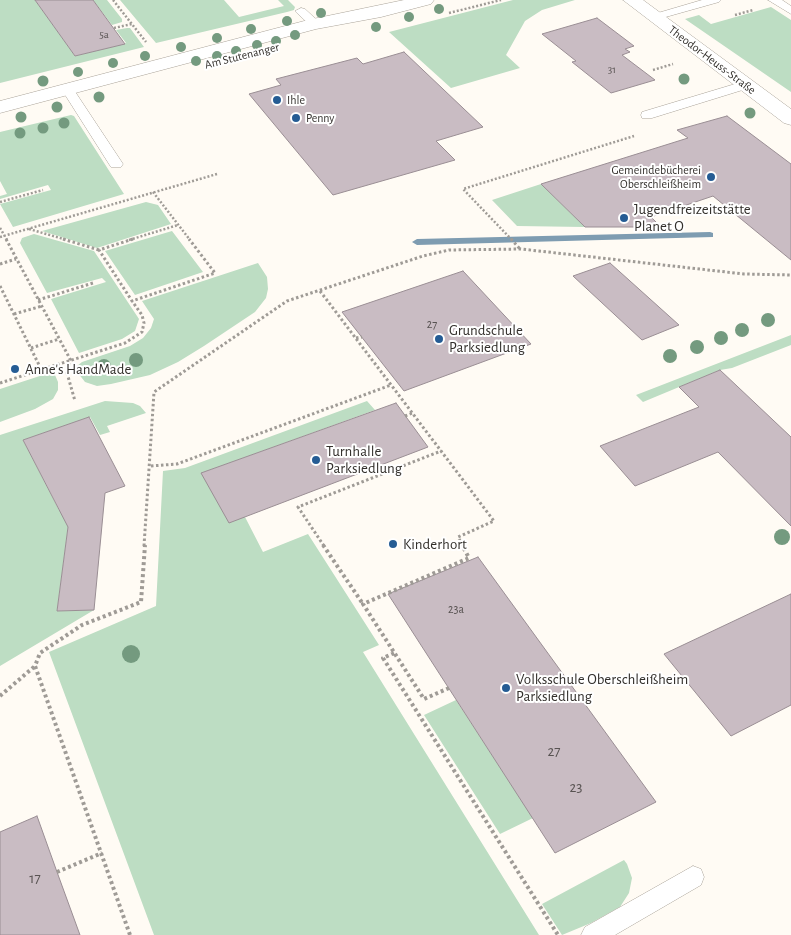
<!DOCTYPE html>
<meta charset="utf-8">
<style>
body{margin:0}
canvas{display:block;background:#fffbf4}
</style>
<canvas width="791" height="935"></canvas>
<script>
const c = document.querySelector('canvas').getContext('2d');
c.lineJoin = 'round';
function fill(path, color) { c.fillStyle = color; c.fill(path, 'evenodd'); }
const shape = rows => new Path2D(rows.map(r => 'M' + r).join(''));
function trace(path, color, width, dash) { c.strokeStyle = color; c.lineWidth = width; c.lineCap = dash ? 'butt' : 'round'; c.setLineDash(dash || []); c.stroke(path); }
function drawText(font, color, halo, rows, align = 'center') {
  c.font = font + ' "Alegreya Sans",sans-serif'; c.lineWidth = 4; c.setLineDash([]); c.textBaseline = 'middle'; c.strokeStyle = halo; c.fillStyle = color; for (const [text, x, y, turn = 0] of rows) {
    c.save(); c.translate(x, y); c.rotate((+turn || 0) * Math.PI / 180); c.textAlign = isNaN(turn) ? turn : align; if (halo) c.strokeText(text, 0, 0); c.fillText(text, 0, 0); c.restore();
  }
}
fill(shape([
 [0,0,35,0,75,56,126,43,116,30,127,28,130,28,144,47,0,83],
 [93,0,107,0,122,19,122,22,112,25],
 [120,0,224,0,239,17,284,6,278,0,288,0,295,7,294,10,287,12,156,43],
 [513,0,575,0,542,10,525,21,506,55,520,68,451,88,389,32],
 [771,7,791,20,791,92,685,19,699,15,711,24],
 [71,115,74,116,124,194,13,227,0,204,51,190,48,185,0,199,0,196,7,194,0,181,0,132],
 [541,184,585,227,517,226,492,200],
 [146,202,158,205,171,224,97,248,42,231],
 [172,231,203,272,135,295,105,251],
 [34,234,94,251,139,319,135,331,122,339,79,353,51,299,106,282,102,278,47,293,20,243,22,238],
 [258,263,267,277,268,289,266,298,255,312,204,346,178,362,150,375,111,384,97,386,85,382,78,373,77,366,82,362,130,346,143,338,151,328,154,319,142,301],
 [791,335,791,345,732,368,720,370,643,402,636,395],
 [49,373,55,375,58,382,58,390,53,399,35,409,0,422,0,389],
 [105,401,133,403,140,406,146,413,107,426,110,432,100,435,90,417,23,440,59,510,71,505,57,611,94,610,0,666,0,435],
 [367,401,375,410,202,473,245,517,263,552,308,534,379,645,363,652,539,935,154,935,49,652,156,606,163,471,185,468],
 [456,700,533,818,500,834,424,715],
 [624,860,627,864,632,878,629,893,620,907,591,923,562,935,542,904]
]), '#bdddc3');
fill(shape([
 [710,232,713,233,713,237,417,245,412,242,417,239,710,232]
]), '#7e9cb1');
const building = shape([
 [35,0,93,0,125,44,75,56,35,0],
 [597,18,634,46,625,49,630,52,622,55,655,80,611,93,572,62,576,61,542,34,597,18],
 [404,52,483,127,436,141,455,160,333,195,249,94,281,85,276,79,357,58,363,64,404,52],
 [727,116,791,164,791,260,713,196,651,217,661,227,585,227,541,184,688,138,677,130,727,116],
 [610,263,679,325,642,340,573,276,610,263],
 [463,271,531,344,404,391,342,312,463,271],
 [720,370,791,437,791,526,718,452,635,486,600,446,699,407,679,387,720,370],
 [396,403,428,447,229,523,201,473,396,403],
 [89,417,125,486,105,493,94,610,57,611,68,527,23,440,89,417],
 [478,557,656,802,555,853,388,594,478,557],
 [791,594,791,705,731,736,664,654,791,594],
 [37,816,57,872,80,935,0,935,0,832,37,816]
]);
fill(building, '#c9bcc3');
trace(building, '#9a8e94', 1);
const service = shape([
 [702,0,721,0,719,2,655,20,649,17,651,15,702,0],
 [768,0,782,0,791,6,791,14,768,0],
 [301,8,305,9,319,22,321,24,319,26,311,26,297,13,295,11,301,8],
 [745,81,751,85,749,88,652,118,642,118,641,115,642,112,745,81],
 [68,86,72,87,123,164,121,167,111,167,109,164,62,90,68,86],
 [693,866,701,869,704,877,701,885,615,935,581,935,585,927,693,866]
]);
const minor = shape([
 [404,0,434,0,431,4,381,17,316,29,0,113,0,101,308,20,404,0],
 [623,0,643,0,791,109,791,125,784,123,623,0]
]);
trace(service, '#aaa399', 1);
trace(minor, '#aaa399', 1);
trace(shape([
 [113,0,146,42],
 [449,13,501,0],
 [735,15,753,10],
 [114,28,132,24],
 [653,70,673,64],
 [153,192,190,240],
 [0,202,43,190],
 [0,228,7,240],
 [29,229,67,240],
 [0,237,217,174],
 [129,240,178,225],
 [512,240,463,189,634,136]
]), '#9f9b96', 2.5, [2, 2]);
trace(shape([
 [6,239,70,359,67,373,75,401],
 [63,239,99,250],
 [133,239,99,250,132,301,215,273,189,239],
 [511,239,520,249],
 [0,264,16,259],
 [0,286,41,369],
 [320,291,494,521,458,537,463,546],
 [38,300,93,283],
 [14,314,42,306],
 [356,338,362,337],
 [31,348,59,339],
 [0,383,125,343,142,332,144,323,142,315,132,301],
 [405,416,412,413],
 [151,466,177,464,391,385],
 [144,546,154,392,287,301,423,256,449,250,521,249,744,274,791,275],
 [324,546,298,507,441,451]
]), '#9f9b96', 3, [2.5, 2.5]);
trace(shape([
 [323,545,363,604],
 [394,653,383,658,558,935],
 [449,688,424,699,363,604,469,558,462,545],
 [0,696,35,666],
 [57,872,102,853],
 [130,935,35,666,40,653,82,625,141,602,145,545]
]), '#9f9b96', 4, [3, 3]);
fill(service, '#fff');
fill(minor, '#fff');
c.fillStyle = '#749a7f';
for (const [x, y, r] of [
 [439,9,5],
 [321,13,5],
 [409,17,5],
 [287,21,5],
 [376,27,5],
 [251,29,5],
 [295,35,5],
 [217,38,5],
 [276,41,5],
 [257,45,5],
 [181,47,5],
 [236,51,5],
 [145,56,5],
 [217,56,5],
 [196,61,5],
 [113,63,5],
 [78,72,5],
 [684,79,5.5],
 [43,81,5.5],
 [99,97,5.5],
 [57,107,5.5],
 [750,113,5.5],
 [21,117,5.5],
 [64,123,5.5],
 [43,128,5.5],
 [20,133,5.5],
 [768,320,7],
 [742,330,7],
 [721,338,7],
 [697,347,7],
 [670,356,7],
 [136,360,7],
 [104,366,7],
 [782,537,8],
 [131,654,9]
]) { c.beginPath(); c.arc(x, y, r, 0, 2 * Math.PI); c.fill(); }
for (const [x, y, r, color] of [
 [277,100,5,"#255c94"],
 [296,118,5,"#255c94"],
 [711,177,5,"#255c94"],
 [624,218,5,"#255c94"],
 [439,339,5,"#255c94"],
 [15,369,5,"#255c94"],
 [316,460,5,"#255c94"],
 [393,544,5,"#255c94"],
 [506,688,5,"#255c94"]
]) { const dot = new Path2D(); dot.arc(x, y, r, 0, 2 * Math.PI); c.fillStyle = color; c.fill(dot); trace(dot, '#fff', 2); }
drawText('11px', '#585352', null, [
 ["5a",104,35],
 ["31",612,70]
]);
drawText('12px', '#33302c', '#fff', [
 ["Am Stutenanger",242,56,-14],
 ["Theodor-Heuss-Straße",712,60,37]
]);
drawText('12px', '#33302c', '#fff', [
 ["Ihle",287,100],
 ["Penny",306,118],
 ["Gemeindebücherei",701,170,"right"],
 ["Oberschleißheim",701,184,"right"]
], 'left');
drawText('12px', '#585352', null, [
 ["27",432,324],
 ["23a",456,609]
]);
drawText('15px', '#33302c', '#fff', [
 ["Jugendfreizeitstätte",634,209],
 ["Planet O",634,226],
 ["Grundschule",449,330],
 ["Parksiedlung",449,347],
 ["Anne's HandMade",25,369],
 ["Turnhalle",326,451],
 ["Parksiedlung",326,468],
 ["Kinderhort",403,544],
 ["Volksschule Oberschleißheim",516,679],
 ["Parksiedlung",516,696]
], 'left');
drawText('15px', '#585352', null, [
 ["27",554,751],
 ["23",576,787],
 ["17",35,878]
]);
</script>
